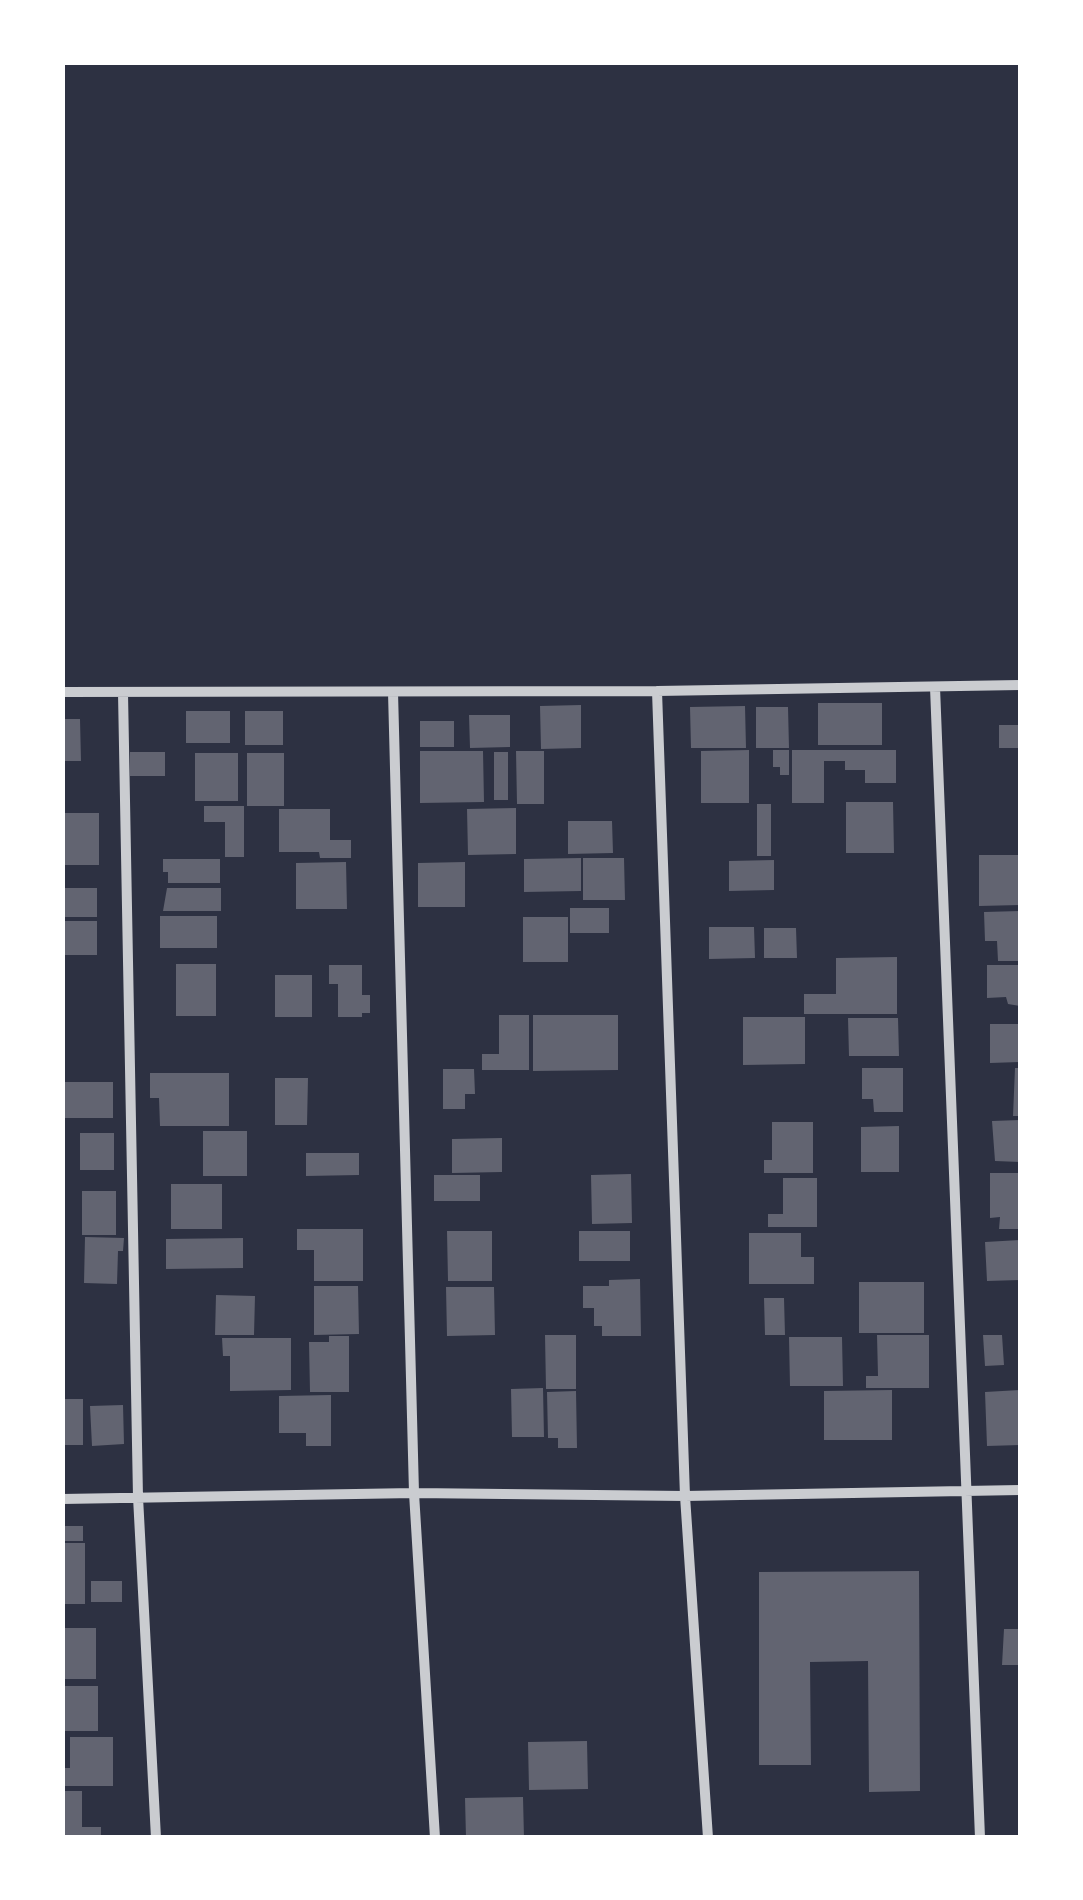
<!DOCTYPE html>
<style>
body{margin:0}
#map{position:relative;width:1083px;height:1900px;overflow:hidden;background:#2d3142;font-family:Raleway,sans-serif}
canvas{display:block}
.frame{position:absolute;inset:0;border:65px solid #fff;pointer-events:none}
</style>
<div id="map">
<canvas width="1083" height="1900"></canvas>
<div class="frame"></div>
</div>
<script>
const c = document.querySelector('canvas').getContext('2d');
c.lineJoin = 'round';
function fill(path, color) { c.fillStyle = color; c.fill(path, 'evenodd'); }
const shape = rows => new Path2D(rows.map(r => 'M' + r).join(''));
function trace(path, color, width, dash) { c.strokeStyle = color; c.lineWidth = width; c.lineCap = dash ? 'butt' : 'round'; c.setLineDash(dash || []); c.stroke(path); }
fill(shape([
 [818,703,882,703,882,745,818,745],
 [581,705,581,748,541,749,540,706],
 [745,706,746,748,691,748,690,707],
 [756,707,788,707,789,748,756,748],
 [186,711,230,711,230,743,186,743],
 [245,711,283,711,283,745,245,745],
 [469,715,510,715,510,747,470,748],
 [62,719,80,719,81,761,62,761],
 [420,721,454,721,454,747,420,747],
 [999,725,1020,725,1020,748,999,748],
 [749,750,749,803,701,803,701,751],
 [773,750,789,750,789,775,780,775,780,767,773,767],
 [792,750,896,750,896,783,865,783,865,770,845,770,845,761,824,761,824,803,792,803],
 [420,751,483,751,484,802,420,803],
 [516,751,544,751,544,804,517,804],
 [130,752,165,752,165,776,130,776],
 [494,752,508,752,508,800,494,800],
 [195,753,238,753,238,801,195,801],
 [247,753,284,753,284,806,247,806],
 [846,802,893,802,894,853,846,853],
 [757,804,771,804,771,856,757,856],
 [204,806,244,806,244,857,225,857,225,822,204,822],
 [516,808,516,854,468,855,467,809],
 [279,809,330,809,330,840,351,840,351,858,320,858,319,852,279,852],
 [62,813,99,813,99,865,62,865],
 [568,821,612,821,613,853,568,854],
 [979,855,1020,855,1020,905,979,906],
 [581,858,581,891,524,892,524,859],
 [583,858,624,858,625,900,583,900],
 [163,859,220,859,220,883,168,883,168,872,163,872],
 [774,860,774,890,729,891,729,861],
 [346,862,347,909,296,909,296,863],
 [465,862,465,907,418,907,418,863],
 [64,888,97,888,97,917,64,917],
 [167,888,221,888,221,911,163,911],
 [570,908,609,908,609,933,570,933],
 [1020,911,1020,961,998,961,997,941,985,941,984,912],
 [160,916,217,916,217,948,160,948],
 [523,917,568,917,568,962,523,962],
 [62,921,97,921,97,955,62,955],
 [709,927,754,927,755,958,709,959],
 [764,928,796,928,797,958,764,958],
 [897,957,897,1014,804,1014,804,994,836,994,836,958],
 [176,964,216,964,216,1016,176,1016],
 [329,965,362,965,362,995,370,995,370,1013,362,1013,362,1017,338,1017,338,984,329,984],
 [987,965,1020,965,1020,1006,1008,1004,1006,997,987,998],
 [275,975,312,975,312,1017,275,1017],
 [499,1015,529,1015,529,1070,482,1070,482,1054,499,1054],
 [533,1015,618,1015,618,1070,533,1071],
 [743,1017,805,1017,805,1064,743,1065],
 [848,1018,898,1018,899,1056,849,1056],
 [990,1024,1020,1024,1020,1062,990,1063],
 [862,1068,903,1068,903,1112,874,1112,873,1099,862,1099],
 [1015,1068,1020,1068,1020,1116,1013,1116],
 [443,1069,474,1069,475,1094,465,1094,465,1109,443,1109],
 [150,1073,229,1073,229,1126,160,1126,159,1098,150,1098],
 [275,1078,308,1078,307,1125,275,1125],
 [62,1082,113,1082,113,1118,62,1118],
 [1020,1120,1020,1162,995,1161,992,1121],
 [772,1122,813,1122,813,1173,764,1173,764,1160,772,1160],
 [899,1126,899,1172,861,1172,861,1127],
 [203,1131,247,1131,247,1176,203,1176],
 [80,1133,114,1133,114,1170,80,1170],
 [502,1138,502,1172,452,1173,452,1139],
 [306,1153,359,1153,359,1175,306,1176],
 [990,1173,1020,1173,1020,1229,999,1229,1000,1217,990,1218],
 [631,1174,632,1223,592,1224,591,1175],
 [434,1175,480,1175,480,1201,434,1201],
 [783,1178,817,1178,817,1227,768,1227,768,1214,783,1214],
 [171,1184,222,1184,222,1229,171,1229],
 [82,1191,116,1191,116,1235,82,1235],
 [297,1229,363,1229,363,1281,314,1281,314,1250,297,1250],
 [447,1231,492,1231,492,1281,448,1281],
 [579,1231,630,1231,630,1261,579,1261],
 [749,1233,801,1233,801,1257,814,1257,814,1284,749,1284],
 [85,1237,124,1238,123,1251,118,1251,117,1284,84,1283],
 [243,1238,243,1268,166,1269,166,1239],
 [1020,1240,1020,1280,987,1281,985,1242],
 [640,1279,641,1336,602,1336,602,1326,594,1326,594,1308,583,1308,583,1286,609,1286,609,1280],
 [859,1282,924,1282,924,1333,859,1333],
 [314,1286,358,1286,359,1334,314,1335],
 [446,1287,494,1287,495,1335,447,1336],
 [216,1295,255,1296,254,1335,215,1335],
 [764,1298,784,1298,785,1335,765,1335],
 [545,1335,576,1335,576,1389,546,1389],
 [877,1335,929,1335,929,1388,866,1388,866,1376,878,1376],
 [983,1335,1002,1335,1004,1365,985,1366],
 [329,1336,349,1336,349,1392,310,1392,309,1342,329,1342],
 [789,1337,842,1337,843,1386,790,1386],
 [222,1338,291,1338,291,1390,230,1391,230,1356,223,1356],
 [543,1388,544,1437,512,1437,511,1389],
 [892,1390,892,1440,824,1440,824,1391],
 [1020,1390,1020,1445,987,1446,985,1392],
 [576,1391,577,1448,558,1448,558,1438,548,1438,547,1392],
 [331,1395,331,1446,306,1446,306,1433,279,1433,279,1396],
 [62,1399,83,1399,83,1445,62,1445],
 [123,1405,124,1444,92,1446,90,1406],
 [62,1526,83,1526,83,1541,62,1541],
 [62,1543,85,1543,85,1604,62,1604],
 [919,1571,920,1791,869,1792,868,1661,810,1662,811,1765,759,1765,759,1572],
 [91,1581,122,1581,122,1602,91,1602],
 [62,1628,96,1628,96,1679,62,1679],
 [1004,1629,1020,1629,1020,1665,1002,1665],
 [62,1686,98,1686,98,1731,62,1731],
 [70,1737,113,1737,113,1786,62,1786,62,1768,70,1768],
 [587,1741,588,1789,529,1790,528,1742],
 [62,1791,82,1791,82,1827,101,1827,101,1838,62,1838],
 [523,1797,524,1838,466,1838,465,1798]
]), '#626471');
trace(shape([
 [935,687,980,1838],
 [657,691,685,1496,708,1838],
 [62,692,657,691,1020,685],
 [393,692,414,1493,435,1838],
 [123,693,138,1497,156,1838],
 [62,1499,414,1493,685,1496,1020,1490]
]), '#caccd0', 10);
</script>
